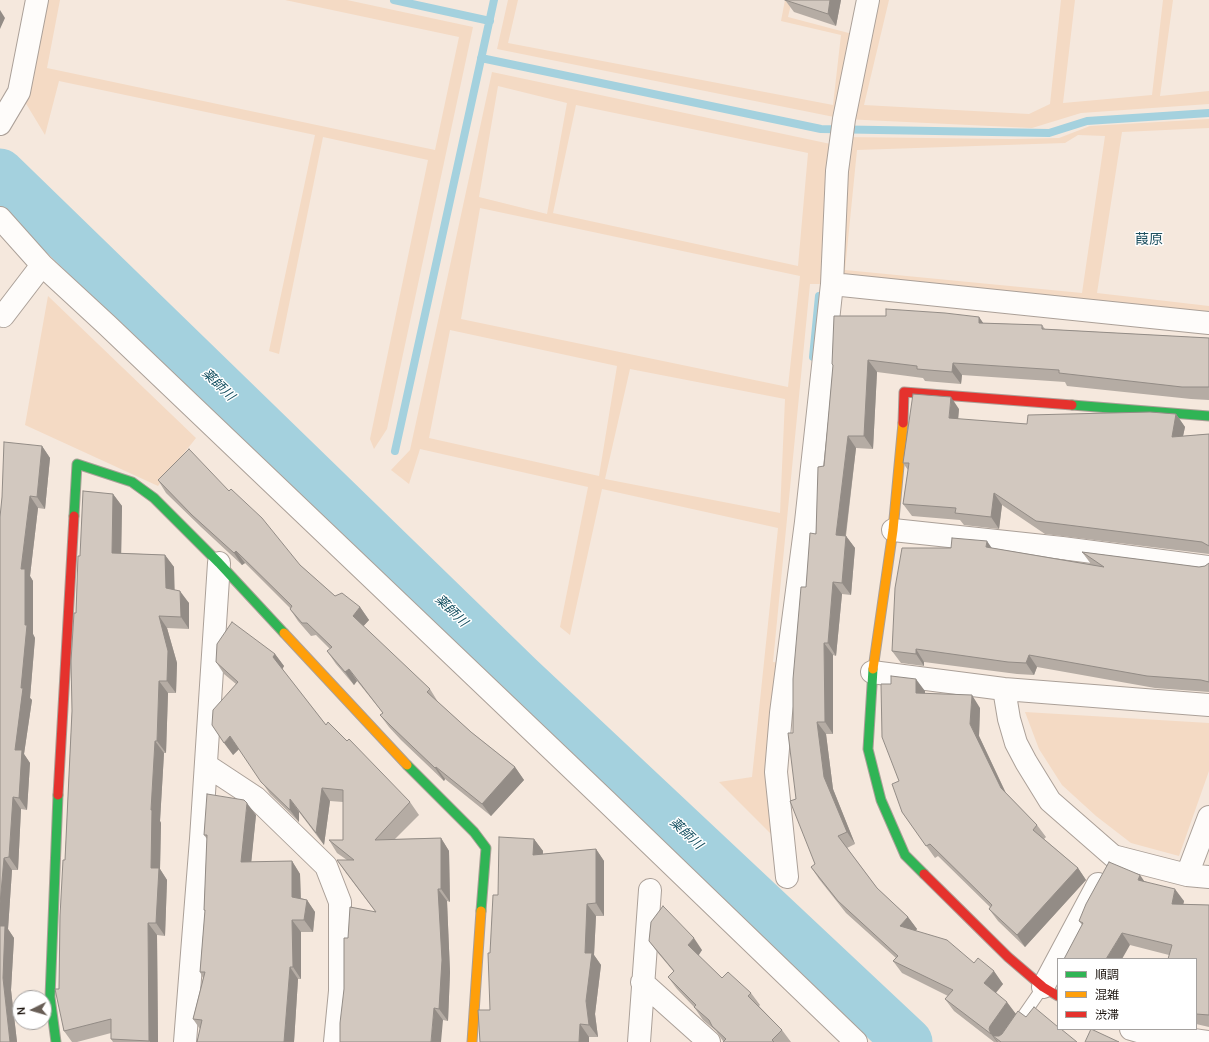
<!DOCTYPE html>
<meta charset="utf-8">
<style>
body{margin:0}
#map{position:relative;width:1209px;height:1042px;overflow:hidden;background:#f5e8dd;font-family:Manrope,"Noto Sans JP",sans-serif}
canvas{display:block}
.legend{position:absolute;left:1057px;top:958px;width:140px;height:72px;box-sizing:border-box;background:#fff;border:1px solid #a4a19f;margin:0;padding:5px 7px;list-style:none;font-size:12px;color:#1c140e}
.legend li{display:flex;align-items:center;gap:8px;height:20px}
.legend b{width:20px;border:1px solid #a4a19f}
.north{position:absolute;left:12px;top:990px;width:40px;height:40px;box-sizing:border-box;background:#fff;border:1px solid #a4a19f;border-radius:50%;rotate:265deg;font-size:11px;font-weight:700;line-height:16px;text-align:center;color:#1c140e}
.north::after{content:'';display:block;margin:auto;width:14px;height:18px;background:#685e56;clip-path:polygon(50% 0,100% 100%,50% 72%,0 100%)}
</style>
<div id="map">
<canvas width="1209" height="1042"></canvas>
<ul class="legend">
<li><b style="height:5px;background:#30b455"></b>順調</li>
<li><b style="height:5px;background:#ff9f0a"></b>混雑</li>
<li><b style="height:5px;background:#e5322d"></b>渋滞</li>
</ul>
<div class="north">N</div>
</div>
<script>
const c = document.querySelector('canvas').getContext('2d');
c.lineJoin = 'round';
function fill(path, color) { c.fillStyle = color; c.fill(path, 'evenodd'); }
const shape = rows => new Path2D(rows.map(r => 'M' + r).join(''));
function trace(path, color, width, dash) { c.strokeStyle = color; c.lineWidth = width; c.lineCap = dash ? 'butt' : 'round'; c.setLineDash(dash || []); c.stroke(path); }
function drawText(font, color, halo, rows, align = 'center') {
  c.font = font + ' Manrope,"Noto Sans JP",sans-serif'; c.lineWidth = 3; c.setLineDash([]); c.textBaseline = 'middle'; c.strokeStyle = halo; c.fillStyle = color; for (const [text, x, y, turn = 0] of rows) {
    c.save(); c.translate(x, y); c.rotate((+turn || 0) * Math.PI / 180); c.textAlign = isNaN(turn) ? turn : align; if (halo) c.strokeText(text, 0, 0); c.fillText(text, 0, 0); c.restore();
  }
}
fill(shape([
 [37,0,60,0,47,68,435,150,459,37,285,0,347,0,473,27,387,429,374,449,370,439,428,160,323,137,279,354,269,351,315,135,59,81,45,135,19,92],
 [508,0,518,0,508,43,833,105,841,35,781,21,785,0,792,0,788,17,860,36,868,0,889,0,864,105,1029,114,1050,104,1061,0,1075,0,1063,103,1152,95,1163,0,1173,0,1160,96,1209,91,1209,89,1209,104,1081,113,1032,128,844,119,497,49],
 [492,72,840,146,841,137,1011,139,1059,138,1090,126,1209,119,1209,128,1122,132,1097,293,1209,306,1209,323,832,284,810,284,773,662,788,664,783,840,771,834,719,782,752,777,778,528,602,489,570,635,560,627,588,487,420,449,409,484,391,470,410,450],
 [498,86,567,103,547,214,479,197],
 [576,105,808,153,798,266,553,213],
 [1078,135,1105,136,1082,293,845,270,857,150,1065,143],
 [480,208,800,276,788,387,461,319],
 [450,330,617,366,599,476,429,438],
 [630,369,785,399,780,513,605,479],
 [48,296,196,438,158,486,25,425],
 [1025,712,1209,723,1209,771,1179,856,1131,843,1096,816,1062,785,1039,749]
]), '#f4dac4');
trace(shape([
 [394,0,490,21],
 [481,58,821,129,1049,133,1087,121,1209,113],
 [813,357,819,296],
 [395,451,494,0]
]), '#a4d1de', 8);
trace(shape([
 [0,173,520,678,908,1042]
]), '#a4d1de', 49);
const lane = shape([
 [1005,1042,1043,987]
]);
const street = shape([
 [0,124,19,92,37,0],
 [0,218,42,265,107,325,606,801,856,1042],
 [832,284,1209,323],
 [0,315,3,316,42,265],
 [893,530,1062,548,1209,567],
 [872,672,1004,689,1209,705],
 [1004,689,1009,719,1016,743,1026,762,1050,801,1113,856,1187,875,1209,877],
 [206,765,256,798,326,866,340,902,340,991,335,1042],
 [1187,875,1209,817],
 [787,877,776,772,781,713,806,522,832,284,837,171,844,119,868,0],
 [642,982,709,1042],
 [1043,987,1098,884],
 [1131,1029,1149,1034,1209,1042],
 [185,1042,201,839,219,563],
 [639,1042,650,890]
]);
const fast = shape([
 [1072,405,1209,416],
 [74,516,77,464,132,482,154,498,219,563,284,633],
 [873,669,868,749,881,800,905,855,924,874],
 [407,765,474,832,486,848,481,911],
 [56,1042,50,997,58,795]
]);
const slow = shape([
 [284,633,407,765],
 [873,669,893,530,903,423],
 [472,1042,481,911]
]);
const jam = shape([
 [903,423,904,392,1072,405],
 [58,795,74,516],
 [924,874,1008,957,1043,987,1058,996]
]);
trace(lane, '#aba098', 13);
trace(street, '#aba098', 24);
trace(fast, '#aba098', 11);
trace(slow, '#aba098', 11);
trace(jam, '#aba098', 11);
trace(lane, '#fefcfa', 11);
trace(street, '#fefcfa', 22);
trace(fast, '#30b455', 9);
trace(slow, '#ff9f0a', 9);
trace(jam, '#e5322d', 9);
fill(shape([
 [785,0,841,0,836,26,794,12],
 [979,317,983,323,1042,325,1045,329,1209,338,1209,400,1191,399,1067,386,1065,382,962,375,961,384,925,381,923,378,877,372,873,449,856,448,846,536,855,548,851,595,842,594,836,656,833,655,833,734,826,734,833,789,855,844,847,848,877,888,908,917,917,929,916,931,974,963,1003,984,996,993,1016,1014,1026,1017,1077,1042,994,1042,954,1011,945,999,948,996,902,973,893,961,896,958,846,913,819,879,811,867,815,864,796,799,793,733,806,587,816,534,824,466,833,366,832,364],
 [959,409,958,419,1027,424,1176,414,1185,427,1183,436,1209,434,1209,554,1045,534,1002,505,999,529,964,525,960,520,912,516,903,504,908,470,903,463],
 [42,446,50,458,45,509,38,508,30,576,33,581,33,634,35,638,30,698,32,700,24,754,30,763,27,810,21,809,18,870,12,870,8,929,14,938,11,990,17,1042,0,1042,2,497],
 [158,480,300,565,335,596,360,607,369,620,363,626,430,689,438,702,471,732,515,767,524,780,491,816,445,779,444,781,401,740,389,727,380,715,383,713,357,681,354,685,336,664,327,651,330,649,316,635,311,636,298,621,290,609,290,608,245,563,242,565,201,527,166,493],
 [113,494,122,506,121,553,165,555,174,567,174,590,189,603,189,629,167,628,177,663,176,693,168,693,166,753,164,753,160,821,161,823,160,869,167,880,165,936,157,935,158,1042,113,1042,111,1039,111,1033,77,1042,72,1042,64,1031,59,989,72,711,76,613,80,556],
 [951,548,992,548,1091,564,1082,552,1199,567,1205,566,1209,563,1209,692,1155,688,1037,667,1034,675,1017,674,924,662,924,666,901,663,892,651],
 [275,654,284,666,282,669,326,725,410,802,419,815,395,839,441,838,449,851,450,902,447,901,450,972,448,1021,443,1020,344,989,348,938,375,911,346,873,337,860,347,860,337,853,329,840,343,840,343,802,330,801,324,845,299,812,299,822,270,794,239,749,233,755,236,684,224,674,216,662],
 [891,684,925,691,925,694,980,708,979,736,1006,793,1037,825,1046,837,1044,839,1078,868,1086,880,1025,947,998,921,989,909,990,907,938,856,935,858,902,812,899,781],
 [256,815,251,862,292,861,300,874,301,898,307,900,315,912,313,932,301,932,301,979,298,979,294,1042,197,1042,200,1029,193,1019,203,978,200,972,205,911,204,910,207,839,204,835],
 [534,839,543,851,543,854,596,849,604,861,604,916,596,916,594,955,601,965,595,1014,598,1037,589,1037,589,1042,480,1042,490,1010,490,953,498,895],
 [1145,881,1184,901,1183,904,1209,905,1209,1027,1196,1024,1196,959,1169,955,1130,945,1082,925,1079,921],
 [649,941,702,950,698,955,722,978,751,993,760,1005,759,1006,782,1030,791,1042,723,1042,723,1041,716,1031,703,1020,694,1007,677,989,668,977,674,972,658,953]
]), '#b5aca4');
fill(shape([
 [830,0,841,0,836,26,828,14],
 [0,10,5,18,0,29],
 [979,317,988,330,979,323],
 [868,360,877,372,873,449,864,436],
 [953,363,962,375,961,384,952,372],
 [951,397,959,409,957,431,949,418],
 [1176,414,1185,427,1180,450,1172,437],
 [848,436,856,448,844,548,836,535],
 [42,446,50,458,45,509,37,497],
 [994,493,1002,505,999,529,991,517],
 [113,494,122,506,121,565,112,553],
 [30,496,38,508,30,576,33,581,33,634,35,638,30,698,32,700,24,754,30,763,27,810,19,798,15,750,21,688,21,569],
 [846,536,855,548,851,595,842,583],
 [987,541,996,554,986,547],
 [236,551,245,563,242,565,234,553],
 [165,555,174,567,175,600,166,588],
 [833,582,842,594,836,656,828,643],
 [180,591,189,603,189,629,181,617],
 [360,607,369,620,361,629,353,616],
 [159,616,167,628,177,663,176,693,167,681],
 [824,643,833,655,833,734,825,722],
 [916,649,924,662,924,666,916,654],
 [275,654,284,666,282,670,273,657],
 [1029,655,1037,667,1034,675,1026,663],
 [349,669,357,681,354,685,345,672],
 [916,679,925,691,925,706,916,693],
 [159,681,168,693,166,753,157,741],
 [972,695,980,708,979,736,1009,800,1001,788,970,724],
 [817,722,826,734,833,789,855,844,847,832,824,777],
 [230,736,239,749,233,755,224,743],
 [155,741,164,753,160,821,161,823,160,869,167,880,165,936,156,923,151,868,151,810],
 [436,767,445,779,444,781,435,768],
 [515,767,524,780,491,816,482,804],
 [322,788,330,801,324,845,316,833],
 [13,797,21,809,18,870,9,857],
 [290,799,299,812,299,822,290,810],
 [247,803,256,815,250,875,241,862],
 [441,838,449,851,450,902,441,889],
 [534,839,543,851,542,868,533,855],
 [596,849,604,861,604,916,596,903],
 [4,858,12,870,8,929,14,938,11,990,17,1042,10,1042,3,978,0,928,0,904],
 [292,861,300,874,301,909,292,897],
 [1078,868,1086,880,1025,947,1017,935],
 [1140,875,1149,888,1138,880],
 [438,889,447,901,450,972,448,1021,439,1009],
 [1175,889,1184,901,1181,916,1172,904],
 [307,900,315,912,313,932,304,920],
 [587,904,596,916,594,955,601,965,595,1014,598,1037,589,1025,586,1001,585,953],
 [908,917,917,929,909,938,900,926],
 [292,920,301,932,301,979,293,967],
 [148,923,157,935,158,1042,150,1042,149,1041],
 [1122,933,1130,945,1122,959,1106,959],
 [694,938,702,950,697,958,688,945],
 [290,967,298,979,294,1042,284,1042],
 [994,971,1003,984,993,996,984,983],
 [1007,1002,1016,1014,999,1038,993,1036,998,1042,997,1042,991,1034,989,1029,990,1026],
 [434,1008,443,1020,441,1042,431,1042],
 [580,1024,589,1037,589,1042,579,1042]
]), '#938c86');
const building = shape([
 [785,0,830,0,828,14,785,0],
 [886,309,945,313,979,317,979,323,1042,325,1042,329,1209,338,1209,387,1182,387,1059,373,1059,370,953,363,952,372,917,369,917,366,868,360,864,436,848,436,836,535,846,536,842,583,833,582,828,643,824,643,825,722,817,722,824,777,847,832,838,836,877,888,908,917,900,926,947,940,974,963,978,958,994,971,984,983,1007,1002,990,1026,989,1029,991,1034,945,999,953,990,893,961,898,956,838,901,811,867,815,864,790,801,796,799,788,733,793,733,793,679,801,587,806,587,810,533,816,534,818,467,824,466,833,365,832,364,834,316,886,316,886,309],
 [913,394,951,397,949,418,1027,424,1028,415,1150,412,1176,414,1172,437,1209,434,1209,546,1202,542,1036,521,994,493,991,517,955,513,956,508,903,504,909,463,903,463,913,394],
 [4,442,42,446,37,497,30,496,21,569,25,569,25,625,27,625,21,688,23,688,15,750,22,750,19,798,13,797,9,857,4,858,0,904,0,517,2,497,4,442],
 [189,449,229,491,231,489,262,518,300,565,335,596,342,593,360,607,353,616,430,689,427,692,471,732,515,767,482,804,436,767,435,768,392,727,380,715,383,713,349,669,345,672,327,651,332,647,307,623,302,623,290,609,292,606,236,551,234,553,192,515,158,480,189,449],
 [83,491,113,494,112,553,165,555,166,588,180,591,181,617,159,616,168,651,167,681,159,681,157,741,155,741,151,810,152,810,151,868,159,868,156,923,148,923,149,1041,111,1039,111,1019,64,1031,55,989,59,989,60,916,63,860,65,860,72,711,71,661,74,613,76,613,78,556,80,556,83,491],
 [952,538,987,541,986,547,1104,567,1082,552,1199,567,1205,566,1209,563,1209,682,1201,680,1147,676,1029,655,1026,663,1008,662,916,649,916,654,892,651,895,588,902,548,951,548,952,538],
 [232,622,275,654,273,657,326,725,328,722,347,741,349,739,410,802,375,840,441,838,441,889,438,889,442,960,439,1009,434,1008,431,1042,340,1042,340,1023,344,989,344,938,348,938,350,907,376,912,337,860,354,860,329,840,343,840,343,790,322,788,316,833,290,799,290,810,261,782,230,736,224,743,212,725,213,710,238,682,216,662,217,644,232,622],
 [891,676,916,679,916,693,972,695,970,724,1001,788,1037,825,1033,830,1078,868,1017,935,989,909,992,905,930,844,926,846,902,812,892,784,899,781,882,737,881,684,891,684,891,676],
 [207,794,244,800,247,803,241,862,292,861,292,897,307,900,304,920,292,920,293,967,290,967,284,1042,197,1042,202,1020,193,1019,205,972,200,972,205,910,204,910,207,835,204,835,207,794],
 [499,837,534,839,533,855,596,849,596,903,587,904,585,953,592,953,586,1001,589,1025,580,1024,579,1042,480,1042,478,1010,490,1010,488,953,490,953,493,895,498,895,499,837],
 [1109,862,1140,875,1138,880,1175,889,1172,904,1209,905,1209,1015,1196,1014,1196,959,1168,959,1172,945,1122,933,1106,959,1064,959,1083,923,1079,921,1086,904,1109,862],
 [663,906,694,938,688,945,722,978,728,972,751,993,748,996,782,1030,772,1040,774,1042,723,1042,726,1039,712,1026,709,1020,694,1007,696,1005,668,977,674,971,649,941,651,922,663,906],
 [0,926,5,926,3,978,10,1042,0,1042,0,926],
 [1034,1007,1058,1027,1058,1029,1061,1029,1077,1042,1001,1042,993,1036,999,1036,1002,1034,1018,1011,1026,1017,1034,1007],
 [1091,1029,1119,1042,1085,1042,1091,1029]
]);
fill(building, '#d2c8bf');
trace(building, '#938c86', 1);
drawText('italic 13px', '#144f60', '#fff', [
 ["薬師川",218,385,44],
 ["薬師川",451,611,44],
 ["薬師川",686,834,43]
]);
drawText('14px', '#1d5060', '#fff', [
 ["葭原",1149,240]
]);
</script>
